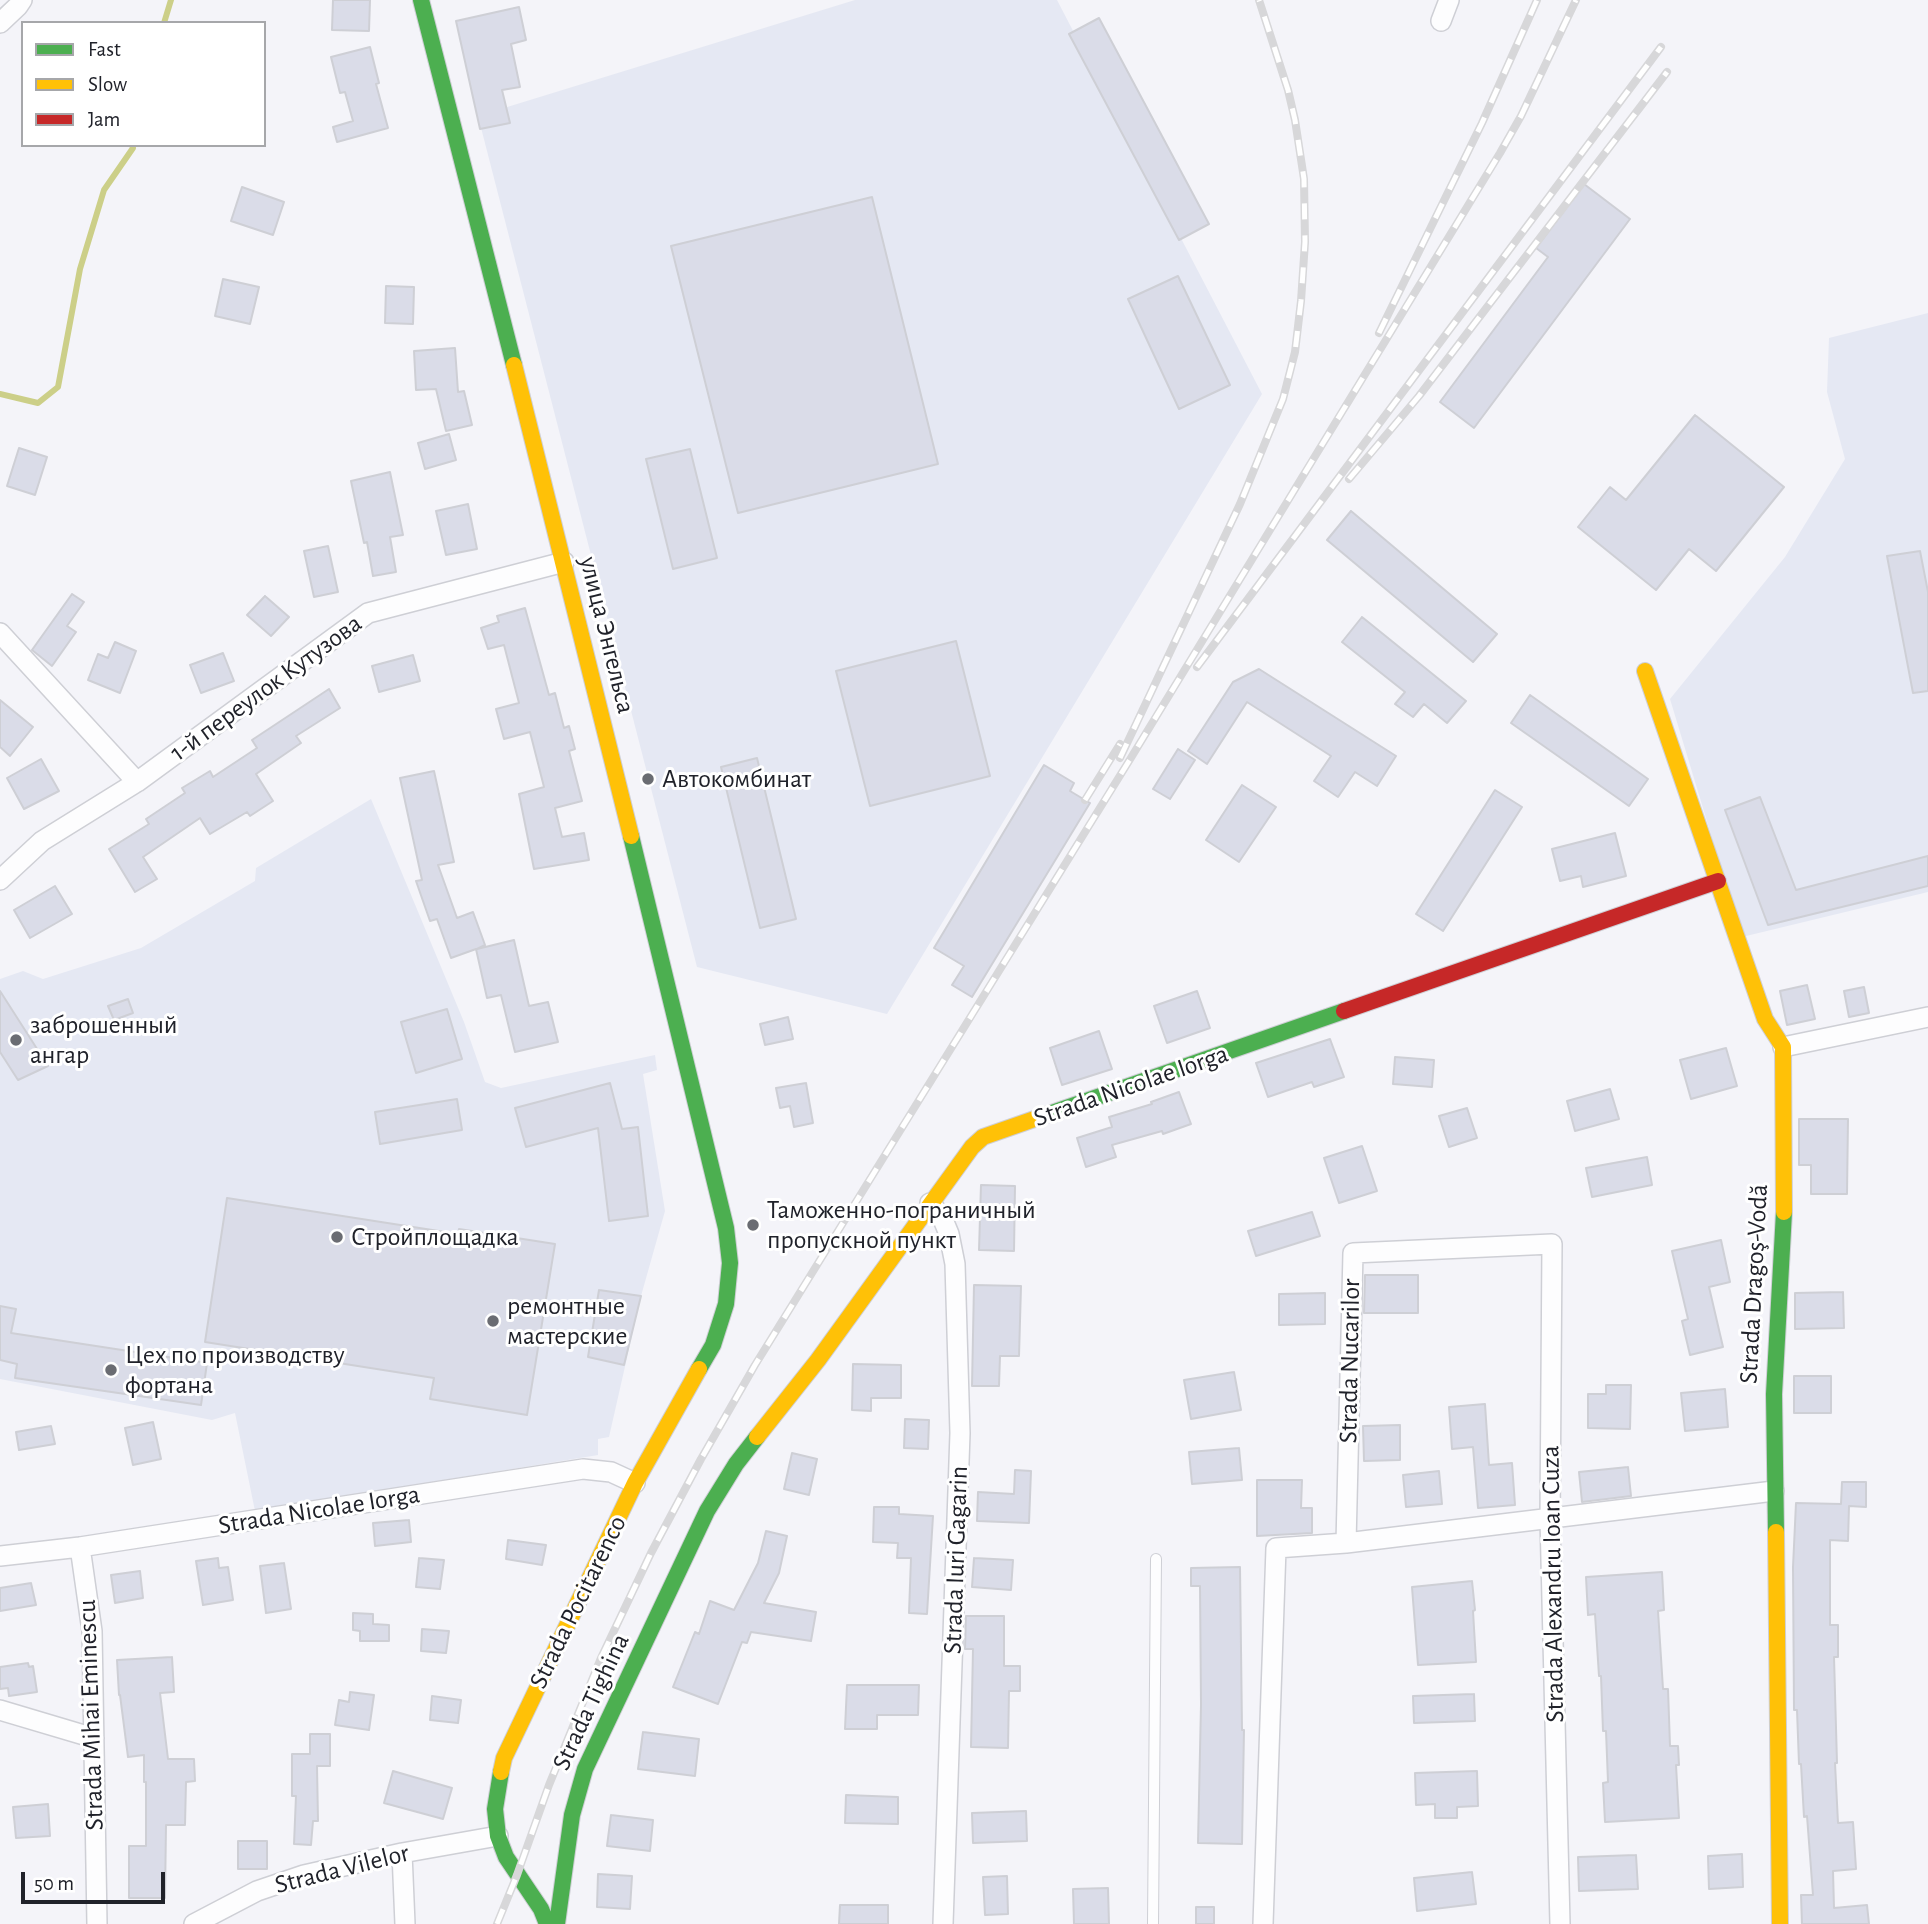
<!DOCTYPE html>
<meta charset="utf-8">
<style>
body{margin:0}
#map{position:relative;width:1928px;height:1924px;overflow:hidden;background:#f4f4f9;font-family:"Alegreya Sans",sans-serif}
canvas{display:block}
.legend{position:absolute;left:21px;top:21px;width:245px;height:126px;box-sizing:border-box;background:#fff;border:2px solid #a6a7aa;margin:0;padding:9px 12px;list-style:none;font-size:21px;color:#20222a}
.legend li{display:flex;align-items:center;gap:14px;height:35px}
.legend b{width:35px;border:2px solid #a6a7aa}
.scale{position:absolute;left:21px;top:1872px;width:144px;height:32px;box-sizing:border-box;border:4px solid #20222a;border-top:0;padding-left:9px;font-size:21px;line-height:24px;white-space:nowrap;color:#20222a;-webkit-text-stroke:5px #fff;paint-order:stroke}
</style>
<div id="map">
<canvas width="1928" height="1924"></canvas>
<ul class="legend">
<li><b style="height:9px;background:#4caf50"></b>Fast</li>
<li><b style="height:9px;background:#ffc107"></b>Slow</li>
<li><b style="height:9px;background:#c62828"></b>Jam</li>
</ul>
<div class="scale">50 m</div>
</div>
<script>
const c = document.querySelector('canvas').getContext('2d');
c.lineJoin = 'round';
function fill(path, color) { c.fillStyle = color; c.fill(path, 'evenodd'); }
const shape = rows => new Path2D(rows.map(r => 'M' + r).join(''));
function trace(path, color, width, dash) { c.strokeStyle = color; c.lineWidth = width; c.lineCap = dash ? 'butt' : 'round'; c.setLineDash(dash || []); c.stroke(path); }
function drawText(font, color, halo, rows, align = 'center') {
  c.font = font + ' "Alegreya Sans",sans-serif'; c.lineWidth = 6; c.setLineDash([]); c.textBaseline = 'middle'; c.strokeStyle = halo; c.fillStyle = color; for (const [text, x, y, turn = 0] of rows) {
    c.save(); c.translate(x, y); c.rotate((+turn || 0) * Math.PI / 180); c.textAlign = isNaN(turn) ? turn : align; if (halo) c.strokeText(text, 0, 0); c.fillText(text, 0, 0); c.restore();
  }
}
fill(shape([
 [855,0,1057,0,1262,394,887,1014,697,967,478,116],
 [1928,313,1928,892,1742,937,1670,699,1785,557,1845,459,1827,392,1829,338],
 [371,799,464,1022,485,1082,501,1088,655,1055,657,1070,643,1074,665,1211,641,1296,609,1437,598,1439,598,1455,255,1511,235,1413,212,1420,0,1379,0,979,23,971,43,979,141,948,255,881,256,868]
]), '#e5e8f3');
trace(shape([
 [164,23,171,0],
 [0,394,38,403,58,387,80,269,104,190,133,148,132,145]
]), '#cccf88', 6);
const building = shape([
 [333,0,370,0,369,31,332,30,333,0],
 [519,7,526,40,511,44,520,87,502,90,510,123,480,129,456,21,519,7],
 [1099,18,1209,224,1179,240,1069,34,1099,18],
 [370,47,379,83,376,84,388,128,337,142,333,127,353,121,345,92,340,93,331,57,370,47],
 [1584,184,1630,219,1474,428,1440,402,1548,257,1536,248,1584,184],
 [242,187,284,202,273,235,231,221,242,187],
 [872,197,938,464,738,513,671,246,872,197],
 [1178,276,1230,385,1179,409,1128,299,1178,276],
 [223,279,259,287,250,324,215,316,223,279],
 [386,286,414,287,413,324,385,323,386,286],
 [455,348,458,392,464,391,472,425,446,431,436,389,416,390,414,351,455,348],
 [1695,415,1784,487,1716,571,1689,549,1656,590,1578,527,1610,487,1626,500,1695,415],
 [449,434,456,460,425,469,418,443,449,434],
 [19,448,47,457,35,495,7,486,19,448],
 [690,449,717,558,673,569,646,459,690,449],
 [390,472,403,535,390,537,396,572,373,576,367,542,364,543,351,481,390,472],
 [468,504,477,549,446,555,436,511,468,504],
 [1351,511,1497,634,1473,662,1327,540,1351,511],
 [328,546,338,592,314,597,304,551,328,546],
 [1920,551,1928,592,1928,691,1913,693,1887,556,1920,551],
 [72,594,84,602,67,626,76,632,52,666,32,650,72,594],
 [265,596,289,617,271,636,247,615,265,596],
 [525,608,549,695,555,693,564,728,569,726,575,749,569,751,582,801,555,808,562,837,584,833,589,860,534,869,519,794,544,787,530,732,504,739,496,709,519,703,504,645,488,649,481,628,499,622,497,616,525,608],
 [1362,617,1466,701,1447,723,1424,704,1413,717,1395,704,1405,692,1342,642,1362,617],
 [956,641,990,776,870,806,836,671,956,641],
 [115,642,136,651,120,693,88,680,98,654,108,658,115,642],
 [223,653,234,681,201,693,190,665,223,653],
 [413,655,420,681,379,692,372,666,413,655],
 [1259,669,1396,756,1377,786,1355,772,1338,797,1314,781,1331,756,1247,702,1207,764,1188,751,1233,682,1259,669],
 [329,689,340,708,296,736,301,743,256,774,273,801,250,816,247,812,210,834,200,818,143,857,157,879,135,892,109,849,149,824,146,819,185,793,182,788,210,771,213,777,257,748,252,740,329,689],
 [1530,695,1648,779,1629,806,1511,723,1530,695],
 [0,700,33,727,10,756,0,747,0,700],
 [1178,749,1195,760,1170,799,1153,789,1178,749],
 [757,758,796,919,760,928,721,767,757,758],
 [41,759,59,791,24,809,7,778,41,759],
 [1044,765,1074,783,1070,791,1090,803,972,997,952,985,964,966,934,948,1044,765],
 [434,771,454,862,438,865,457,918,473,912,485,945,477,949,514,940,529,1006,548,1002,558,1042,515,1052,501,995,487,998,476,949,451,958,437,919,430,921,416,881,422,880,400,778,434,771],
 [1242,785,1276,807,1239,862,1206,840,1242,785],
 [1495,790,1522,807,1443,931,1416,914,1495,790],
 [1760,797,1796,890,1928,856,1928,886,1768,925,1725,810,1760,797],
 [1615,833,1626,876,1583,887,1581,876,1560,881,1552,849,1615,833],
 [55,886,72,914,30,938,14,910,55,886],
 [1807,985,1815,1019,1787,1025,1780,991,1807,985],
 [1864,987,1869,1013,1849,1017,1844,991,1864,987],
 [0,991,48,1066,18,1080,0,1052,0,991],
 [1197,991,1210,1028,1167,1043,1154,1006,1197,991],
 [128,999,133,1013,114,1020,108,1006,128,999],
 [447,1009,462,1059,416,1073,401,1022,447,1009],
 [788,1017,793,1039,765,1045,760,1024,788,1017],
 [1099,1031,1112,1069,1062,1085,1050,1048,1099,1031],
 [1330,1039,1344,1077,1314,1087,1312,1082,1268,1097,1256,1063,1330,1039],
 [1726,1048,1737,1086,1691,1099,1680,1060,1726,1048],
 [1395,1057,1434,1060,1432,1087,1393,1084,1395,1057],
 [610,1083,622,1129,638,1127,648,1216,609,1221,598,1128,526,1147,515,1108,610,1083],
 [806,1083,813,1123,794,1127,790,1106,780,1108,776,1088,806,1083],
 [1610,1089,1619,1119,1575,1131,1567,1101,1610,1089],
 [1179,1092,1191,1124,1163,1134,1162,1131,1112,1145,1116,1157,1086,1167,1077,1138,1112,1127,1109,1117,1152,1104,1151,1102,1179,1092],
 [457,1099,462,1130,380,1144,375,1112,457,1099],
 [1467,1108,1477,1138,1449,1147,1439,1116,1467,1108],
 [1799,1119,1848,1119,1847,1194,1811,1194,1811,1165,1799,1165,1799,1119],
 [1362,1146,1377,1191,1339,1203,1324,1158,1362,1146],
 [1647,1157,1652,1185,1592,1197,1586,1168,1647,1157],
 [981,1185,1015,1186,1014,1251,979,1250,981,1185],
 [227,1198,458,1234,459,1229,555,1244,527,1415,430,1399,434,1378,205,1342,227,1198],
 [1312,1212,1320,1236,1256,1256,1248,1231,1312,1212],
 [1721,1240,1730,1282,1709,1287,1723,1347,1690,1355,1682,1321,1688,1319,1672,1251,1721,1240],
 [1365,1275,1418,1275,1418,1313,1364,1313,1365,1275],
 [974,1285,1021,1286,1019,1356,1000,1356,999,1386,972,1386,974,1285],
 [599,1290,641,1296,624,1365,588,1357,599,1290],
 [1843,1292,1844,1328,1795,1329,1795,1293,1843,1292],
 [1325,1293,1325,1324,1279,1325,1279,1294,1325,1293],
 [0,1306,16,1309,11,1333,207,1363,201,1405,15,1378,17,1364,0,1360,0,1306],
 [853,1364,901,1365,901,1398,871,1398,871,1411,852,1410,853,1364],
 [1234,1372,1241,1410,1191,1419,1184,1380,1234,1372],
 [1794,1376,1831,1376,1831,1413,1794,1413,1794,1376],
 [1606,1385,1631,1385,1630,1429,1588,1428,1588,1394,1606,1394,1606,1385],
 [1725,1389,1728,1427,1685,1431,1681,1393,1725,1389],
 [1485,1404,1489,1465,1512,1463,1515,1505,1478,1508,1473,1447,1452,1449,1449,1407,1485,1404],
 [905,1419,929,1420,928,1449,904,1448,905,1419],
 [153,1422,161,1459,133,1465,125,1428,153,1422],
 [1400,1425,1400,1460,1364,1461,1363,1426,1400,1425],
 [51,1426,55,1444,19,1450,16,1432,51,1426],
 [1239,1448,1242,1480,1192,1484,1189,1452,1239,1448],
 [792,1453,817,1459,809,1495,784,1489,792,1453],
 [1628,1467,1631,1496,1582,1502,1579,1472,1628,1467],
 [1015,1470,1031,1471,1029,1523,977,1521,978,1492,1014,1494,1015,1470],
 [1439,1471,1442,1504,1406,1507,1403,1475,1439,1471],
 [1257,1480,1302,1480,1301,1508,1312,1508,1312,1533,1257,1536,1257,1480],
 [1842,1482,1866,1482,1866,1507,1849,1506,1848,1541,1830,1540,1830,1625,1838,1625,1838,1657,1834,1657,1837,1763,1835,1763,1838,1823,1853,1822,1856,1869,1833,1871,1834,1908,1867,1905,1869,1924,1802,1924,1801,1895,1813,1895,1807,1816,1804,1817,1801,1764,1799,1764,1797,1710,1794,1710,1793,1567,1796,1503,1841,1504,1842,1482],
 [874,1507,899,1507,899,1514,933,1516,927,1614,909,1613,911,1558,897,1558,898,1543,873,1542,874,1507],
 [409,1520,411,1542,375,1546,373,1523,409,1520],
 [766,1531,787,1536,779,1573,764,1603,816,1612,811,1641,751,1632,747,1643,742,1642,718,1704,673,1687,695,1632,699,1634,710,1601,734,1610,758,1563,766,1531],
 [508,1540,546,1545,542,1565,506,1559,508,1540],
 [218,1558,219,1568,228,1567,233,1600,203,1605,196,1561,218,1558],
 [419,1558,444,1560,440,1589,416,1587,419,1558],
 [974,1558,1013,1560,1011,1590,972,1587,974,1558],
 [284,1563,291,1609,266,1613,260,1566,284,1563],
 [1240,1567,1242,1730,1244,1730,1242,1844,1198,1843,1201,1705,1200,1586,1191,1586,1191,1568,1240,1567],
 [140,1571,143,1598,115,1603,111,1575,140,1571],
 [1662,1572,1664,1610,1658,1611,1663,1689,1668,1689,1670,1746,1678,1746,1679,1765,1676,1765,1679,1818,1605,1822,1603,1783,1608,1782,1606,1731,1603,1731,1601,1676,1599,1676,1595,1614,1588,1615,1586,1577,1662,1572],
 [1472,1581,1475,1610,1473,1611,1476,1662,1418,1665,1412,1587,1472,1581],
 [31,1583,36,1605,0,1611,0,1588,31,1583],
 [353,1613,373,1614,373,1624,389,1625,389,1641,360,1641,360,1631,353,1630,353,1613],
 [966,1616,1004,1616,1004,1666,1020,1666,1020,1691,1009,1691,1008,1748,971,1747,973,1649,965,1649,966,1616],
 [422,1629,449,1631,446,1653,421,1651,422,1629],
 [172,1657,174,1692,160,1693,168,1759,194,1759,195,1781,186,1782,185,1825,166,1825,165,1898,129,1898,129,1846,146,1846,146,1782,144,1782,144,1755,128,1757,120,1695,119,1695,117,1660,172,1657],
 [28,1663,29,1667,33,1666,37,1692,9,1696,8,1688,0,1689,0,1667,28,1663],
 [847,1685,919,1685,918,1715,877,1715,877,1729,845,1729,847,1685],
 [350,1692,374,1695,369,1730,335,1725,339,1700,349,1702,350,1692],
 [1474,1694,1475,1721,1414,1723,1413,1696,1474,1694],
 [432,1696,461,1700,458,1723,430,1720,432,1696],
 [643,1732,699,1739,695,1776,638,1769,643,1732],
 [310,1734,330,1734,330,1766,317,1766,318,1821,313,1821,311,1845,294,1844,296,1796,292,1796,292,1754,310,1754,310,1734],
 [393,1771,452,1788,443,1819,384,1803,393,1771],
 [1477,1771,1478,1806,1457,1807,1457,1818,1435,1818,1435,1804,1416,1805,1415,1773,1477,1771],
 [846,1795,898,1797,898,1824,845,1823,846,1795],
 [48,1804,50,1836,16,1838,13,1807,48,1804],
 [1026,1811,1027,1841,973,1843,972,1813,1026,1811],
 [611,1815,653,1820,650,1851,607,1846,611,1815],
 [238,1841,267,1841,267,1869,238,1869,238,1841],
 [1742,1854,1743,1887,1709,1889,1708,1856,1742,1854],
 [1636,1855,1638,1889,1579,1891,1578,1857,1636,1855],
 [1472,1872,1476,1904,1417,1911,1414,1878,1472,1872],
 [598,1874,632,1876,630,1909,597,1907,598,1874],
 [1007,1876,1008,1914,985,1915,983,1877,1007,1876],
 [1108,1888,1109,1924,1074,1924,1073,1889,1108,1888],
 [840,1905,888,1905,888,1924,839,1924,840,1905],
 [1196,1907,1214,1907,1214,1924,1196,1924,1196,1907]
]);
fill(building, '#dadce8');
trace(building, '#cecfd5', 2);
const lane = shape([
 [1153,1924,1156,1559]
]);
const street = shape([
 [1441,21,1449,0],
 [0,23,18,6,22,0],
 [0,633,137,782],
 [0,880,42,841,137,782,368,613,564,562],
 [1783,1047,1928,1017],
 [930,1203,942,1217,949,1234,955,1264,960,1433,943,1924],
 [1346,1543,1353,1253,1552,1244,1550,1519,1560,1924],
 [80,1547,92,1631,97,1924],
 [0,1556,80,1547,583,1469,611,1472,635,1483],
 [0,1710,94,1738],
 [402,1853,405,1924],
 [194,1924,257,1891,304,1875,402,1853,498,1836],
 [1263,1924,1276,1548,1346,1543,1774,1491]
]);
const fast = shape([
 [421,0,514,365],
 [631,836,726,1228,730,1263,726,1304,713,1345,699,1369],
 [1043,1116,1344,1011],
 [1776,1532,1774,1394,1784,1212],
 [501,1772,495,1809,498,1836,506,1857,541,1909,547,1924],
 [557,1924,572,1815,585,1769,707,1511,736,1464,757,1437]
]);
const slow = shape([
 [514,365,631,836],
 [1645,671,1765,1019,1783,1047,1784,1212],
 [757,1437,818,1360,972,1147,983,1137,1043,1116],
 [1776,1532,1780,1924],
 [501,1772,504,1758,635,1483,699,1369]
]);
const jam = shape([
 [1344,1011,1718,881]
]);
trace(lane, '#cecfd5', 12);
trace(street, '#cecfd5', 22);
trace(fast, '#cecfd5', 18);
trace(slow, '#cecfd5', 18);
trace(jam, '#cecfd5', 18);
trace(lane, '#fdfdfe', 10);
trace(street, '#fdfdfe', 19);
trace(fast, '#4caf50', 16);
trace(slow, '#ffc107', 16);
trace(jam, '#c62828', 16);
const rail = shape([
 [1379,333,1482,123,1537,0],
 [1349,479,1419,396,1667,72],
 [1197,667,1661,47],
 [1120,758,1240,504,1283,399,1295,352,1301,301,1305,242,1304,179,1295,120,1288,90,1259,0],
 [1085,800,1120,744],
 [497,1924,517,1875,549,1785,601,1658,651,1553,701,1459,755,1365,1129,761,1500,153,1521,116,1576,0]
]);
trace(rail, '#d7d7d9', 8);
trace(rail, '#fff', 5, [16]);
for (const [x, y, r, color] of [
 [648,779,7,"#6a6c72"],
 [16,1040,7,"#6a6c72"],
 [753,1225,7,"#6a6c72"],
 [337,1237,7,"#6a6c72"],
 [493,1321,7,"#6a6c72"],
 [111,1370,7,"#6a6c72"]
]) { const dot = new Path2D(); dot.arc(x, y, r, 0, 2 * Math.PI); c.fillStyle = color; c.fill(dot); trace(dot, '#fff', 2.5); }
drawText('26px', '#20222a', '#fff', [
 ["улица Энгельса",607,635,76],
 ["1-й переулок Кутузова",266,688,-36],
 ["Strada Nicolae Iorga",1131,1086,-19],
 ["Strada Dragoş-Vodă",1754,1284,-87],
 ["Strada Nucarilor",1350,1361,-89],
 ["Strada Nicolae Iorga",319,1510,-9],
 ["Strada Iuri Gagarin",956,1560,-88],
 ["Strada Alexandru Ioan Cuza",1553,1584,-91],
 ["Strada Pocitarenco",578,1602,-64],
 ["Strada Tighina",591,1702,-65],
 ["Strada Mihai Eminescu",91,1715,-92],
 ["Strada Vilelor",342,1869,-14]
]);
drawText('26px', '#20222a', '#fff', [
 ["Автокомбинат",662,779],
 ["заброшенный",30,1025],
 ["ангар",30,1055],
 ["Таможенно-пограничный",767,1210],
 ["пропускной пункт",767,1240],
 ["Стройплощадка",351,1237],
 ["ремонтные",507,1306],
 ["мастерские",507,1336],
 ["Цех по производству",125,1355],
 ["фортана",125,1385]
], 'left');
</script>
